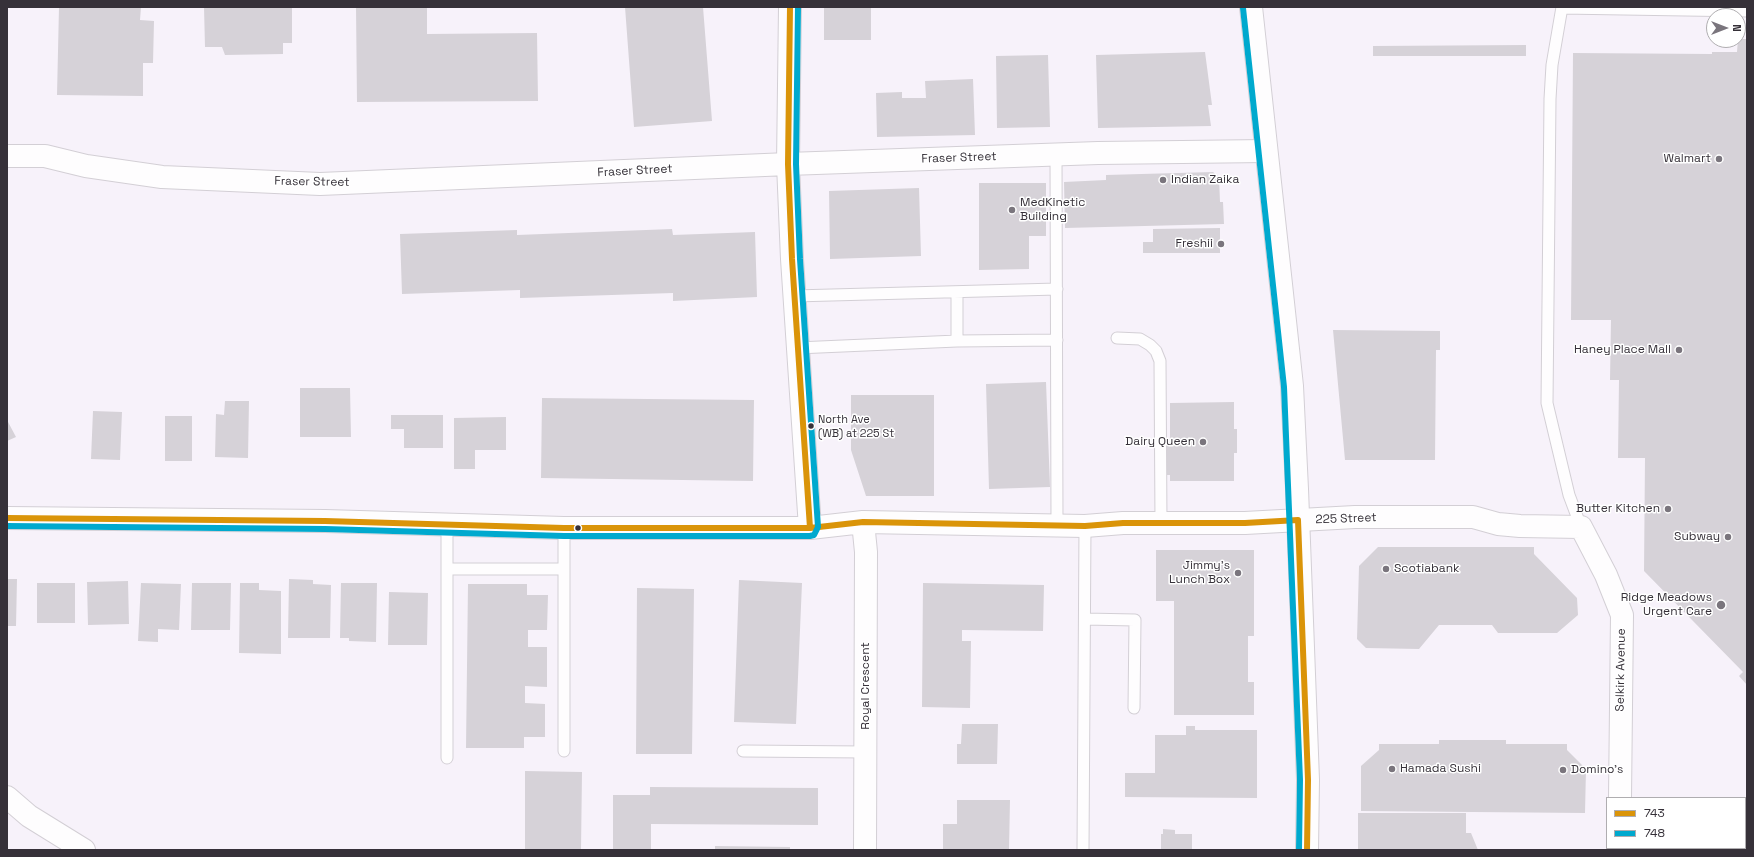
<!DOCTYPE html>
<style>
body{margin:0}
#map{position:relative;width:1754px;height:857px;overflow:hidden;background:#f7f2fa;font-family:"Space Grotesk",sans-serif}
canvas{display:block}
.frame{position:absolute;inset:0;border:8px solid #363139;pointer-events:none}
.legend{position:absolute;left:1606px;top:797px;width:140px;height:52px;box-sizing:border-box;background:#fff;border:1px solid #afadb0;margin:0;padding:5px 7px;list-style:none;font-size:12px;color:#363139}
.legend li{display:flex;align-items:center;gap:8px;height:20px}
.legend b{width:20px;border:1px solid #afadb0}
.north{position:absolute;left:1706px;top:8px;width:40px;height:40px;box-sizing:border-box;background:#fff;border:1px solid #afadb0;border-radius:50%;rotate:90deg;font-size:11px;font-weight:700;line-height:16px;text-align:center;color:#363139}
.north::after{content:'';display:block;margin:auto;width:14px;height:18px;background:#7a757d;clip-path:polygon(50% 0,100% 100%,50% 72%,0 100%)}
</style>
<div id="map">
<canvas width="1754" height="857"></canvas>
<div class="frame"></div>
<ul class="legend">
<li><b style="height:5px;background:#da9409"></b>743</li>
<li><b style="height:5px;background:#00a9ce"></b>748</li>
</ul>
<div class="north">N</div>
</div>
<script>
const c = document.querySelector('canvas').getContext('2d');
c.lineJoin = 'round';
function fill(path, color) { c.fillStyle = color; c.fill(path, 'evenodd'); }
const shape = rows => new Path2D(rows.map(r => 'M' + r).join(''));
function trace(path, color, width, dash) { c.strokeStyle = color; c.lineWidth = width; c.lineCap = dash ? 'butt' : 'round'; c.setLineDash(dash || []); c.stroke(path); }
function drawText(font, color, halo, rows, align = 'center') {
  c.font = font + ' "Space Grotesk",sans-serif'; c.lineWidth = 3; c.setLineDash([]); c.textBaseline = 'middle'; c.strokeStyle = halo; c.fillStyle = color; for (const [text, x, y, turn = 0] of rows) {
    c.save(); c.translate(x, y); c.rotate((+turn || 0) * Math.PI / 180); c.textAlign = isNaN(turn) ? turn : align; if (halo) c.strokeText(text, 0, 0); c.fillText(text, 0, 0); c.restore();
  }
}
fill(shape([
 [59,7,141,7,140,20,154,21,153,63,143,63,143,96,57,95],
 [204,7,292,7,292,43,283,43,283,54,225,55,222,47,205,47],
 [356,7,427,7,427,34,537,33,538,101,357,102],
 [625,7,703,7,712,121,634,127],
 [824,7,871,7,871,40,824,40],
 [1738,39,1747,39,1747,685,1739,676,1743,672,1644,571,1645,458,1618,458,1619,380,1610,380,1611,320,1571,320,1573,53,1712,54,1712,52,1737,52],
 [1526,45,1526,56,1373,56,1373,46],
 [1205,52,1212,105,1208,105,1211,126,1098,128,1096,55],
 [1048,55,1050,127,997,128,996,56],
 [973,79,975,135,877,137,876,93,902,92,902,98,926,98,925,81],
 [1213,172,1219,177,1220,202,1223,202,1224,224,1065,228,1064,182,1106,180,1106,175],
 [979,183,1046,183,1046,236,1029,236,1029,269,979,270],
 [919,188,921,256,830,259,829,191],
 [1220,228,1220,253,1143,253,1143,242,1153,242,1153,229],
 [672,229,673,235,755,232,757,297,673,301,673,293,520,298,520,290,402,294,400,234,517,230,517,235],
 [1333,330,1440,331,1440,350,1436,350,1435,460,1345,460],
 [1046,382,1050,487,989,489,986,384],
 [300,388,350,388,351,437,300,437],
 [851,395,934,395,934,496,866,496,851,450],
 [542,398,754,400,753,481,541,478],
 [225,401,249,401,248,458,215,457,216,414,224,415],
 [1234,402,1234,429,1237,429,1237,453,1234,453,1234,481,1170,481,1170,475,1167,475,1167,442,1170,442,1170,403],
 [93,411,122,412,120,460,91,459],
 [391,415,443,415,443,448,404,448,404,429,391,429],
 [165,416,192,416,192,461,165,461],
 [506,417,506,450,475,450,475,469,454,469,454,418],
 [7,420,16,437,7,441],
 [1378,547,1534,547,1534,554,1577,598,1578,615,1557,633,1498,633,1492,625,1439,625,1419,649,1366,648,1357,639,1359,566],
 [1156,550,1254,550,1254,636,1248,636,1248,682,1254,682,1254,715,1174,715,1174,601,1156,601],
 [7,579,17,579,16,626,7,626],
 [289,579,313,580,313,584,331,585,330,638,288,638],
 [739,580,802,583,796,724,734,722],
 [128,581,129,624,88,625,87,582],
 [37,583,75,583,75,623,37,623],
 [141,583,181,584,179,630,158,629,158,642,138,641],
 [192,583,231,583,230,630,191,630],
 [240,583,259,583,259,590,281,591,281,654,239,653],
 [341,583,377,583,376,642,349,641,349,638,340,638],
 [923,583,1044,585,1043,631,962,630,962,641,971,641,970,708,922,707],
 [468,584,527,584,527,595,548,595,547,630,528,630,528,647,547,647,547,687,525,686,525,703,545,704,545,737,524,737,524,748,466,748],
 [637,588,694,589,692,754,636,754],
 [389,592,428,593,427,645,388,645],
 [962,724,998,724,997,764,957,764,957,744,961,744],
 [1186,726,1195,726,1195,730,1257,730,1257,798,1125,797,1125,773,1155,773,1155,735,1186,735],
 [1439,740,1506,740,1506,744,1567,744,1567,750,1586,769,1585,813,1361,811,1361,766,1379,750,1379,744,1439,744],
 [525,771,582,772,581,850,525,850],
 [650,787,818,788,818,825,651,824,651,850,613,850,613,795,650,795],
 [957,800,1010,800,1009,850,943,850,943,824,957,824],
 [1358,813,1466,813,1466,833,1471,833,1478,850,1358,850],
 [1163,829,1175,830,1175,834,1192,834,1192,850,1161,850,1161,834,1163,834],
 [715,846,790,847,790,850,715,850]
]), '#d6d2d8');
const lane = shape([
 [1562,7,1552,65,1550,99,1547,403,1569,495,1581,527],
 [1562,8,1747,11],
 [1056,154,1057,526],
 [957,292,957,341],
 [794,296,1057,289],
 [1117,338,1140,339,1150,345,1156,351,1160,361,1161,523],
 [797,348,957,341,1057,340],
 [448,569,564,569],
 [1085,619,1135,620,1134,708],
 [564,751,564,528],
 [743,751,865,752],
 [447,758,447,524],
 [1083,850,1085,526]
]);
const street = shape([
 [790,7,788,164,792,259,810,528],
 [7,156,45,156,86,166,162,177,320,184,788,164,1098,153,1266,151],
 [7,518,325,521,564,528,810,528,863,522,1085,526,1123,523,1245,523,1355,517,1473,517,1498,524,1520,526,1581,527,1606,575,1622,615,1620,798],
 [863,522,866,552,865,850],
 [7,797,29,816,84,850],
 [1620,850,1620,848]
]);
const primary = shape([
 [1251,7,1292,386,1297,489,1308,780,1307,850]
]);
trace(lane, '#d3cfd5', 13);
trace(street, '#d3cfd5', 24);
trace(primary, '#d3cfd5', 24);
trace(lane, '#fefdfe', 11);
trace(street, '#fefdfe', 22);
trace(primary, '#fefdfe', 22);
trace(shape([
 [790,7,788,164,792,259,810,528],
 [7,518,325,521,564,528,810,528,863,522,1085,526,1123,523,1245,523,1298,520,1308,780,1307,850]
]), '#da9409', 6);
trace(shape([
 [1243,8,1284,387,1300,780,1299,850],
 [7,526,325,529,564,536,810,536,814,535,818,527,800,259,796,164,798,7]
]), '#00a9ce', 6);
for (const [x, y, r, color] of [
 [1719,159,4,"#7a757d"],
 [1163,180,4,"#7a757d"],
 [1012,210,4,"#7a757d"],
 [1221,244,4,"#7a757d"],
 [1679,350,4,"#7a757d"],
 [811,426,3.5,"#363139"],
 [1203,442,4,"#7a757d"],
 [1668,509,4,"#7a757d"],
 [578,528,3.5,"#363139"],
 [1728,537,4,"#7a757d"],
 [1386,569,4,"#7a757d"],
 [1238,573,4,"#7a757d"],
 [1721,605,5,"#7a757d"],
 [1392,769,4,"#7a757d"],
 [1563,770,4,"#7a757d"]
]) { const dot = new Path2D(); dot.arc(x, y, r, 0, 2 * Math.PI); c.fillStyle = color; c.fill(dot); trace(dot, '#fff', 1.5); }
drawText('11px', '#363139', '#fff', [
 ["North Ave",818,420],
 ["(WB) at 225 St",818,434]
], 'left');
drawText('12px', '#363139', '#fff', [
 ["Fraser Street",959,158,-2],
 ["Fraser Street",635,171,-3],
 ["Fraser Street",312,182,1],
 ["225 Street",1346,519,-2],
 ["Selkirk Avenue",1621,670,-89],
 ["Royal Crescent",866,686,-90]
]);
drawText('12px', '#363139', '#fff', [
 ["Walmart",1711,159],
 ["Indian Zaika",1171,180,"left"],
 ["MedKinetic",1020,203,"left"],
 ["Building",1020,217,"left"],
 ["Freshii",1213,244],
 ["Haney Place Mall",1671,350],
 ["Dairy Queen",1195,442],
 ["Butter Kitchen",1660,509],
 ["Subway",1720,537],
 ["Jimmy's",1230,566],
 ["Lunch Box",1230,580],
 ["Scotiabank",1394,569,"left"],
 ["Ridge Meadows",1712,598],
 ["Urgent Care",1712,612],
 ["Hamada Sushi",1400,769,"left"],
 ["Domino's",1571,770,"left"]
], 'right');
</script>
